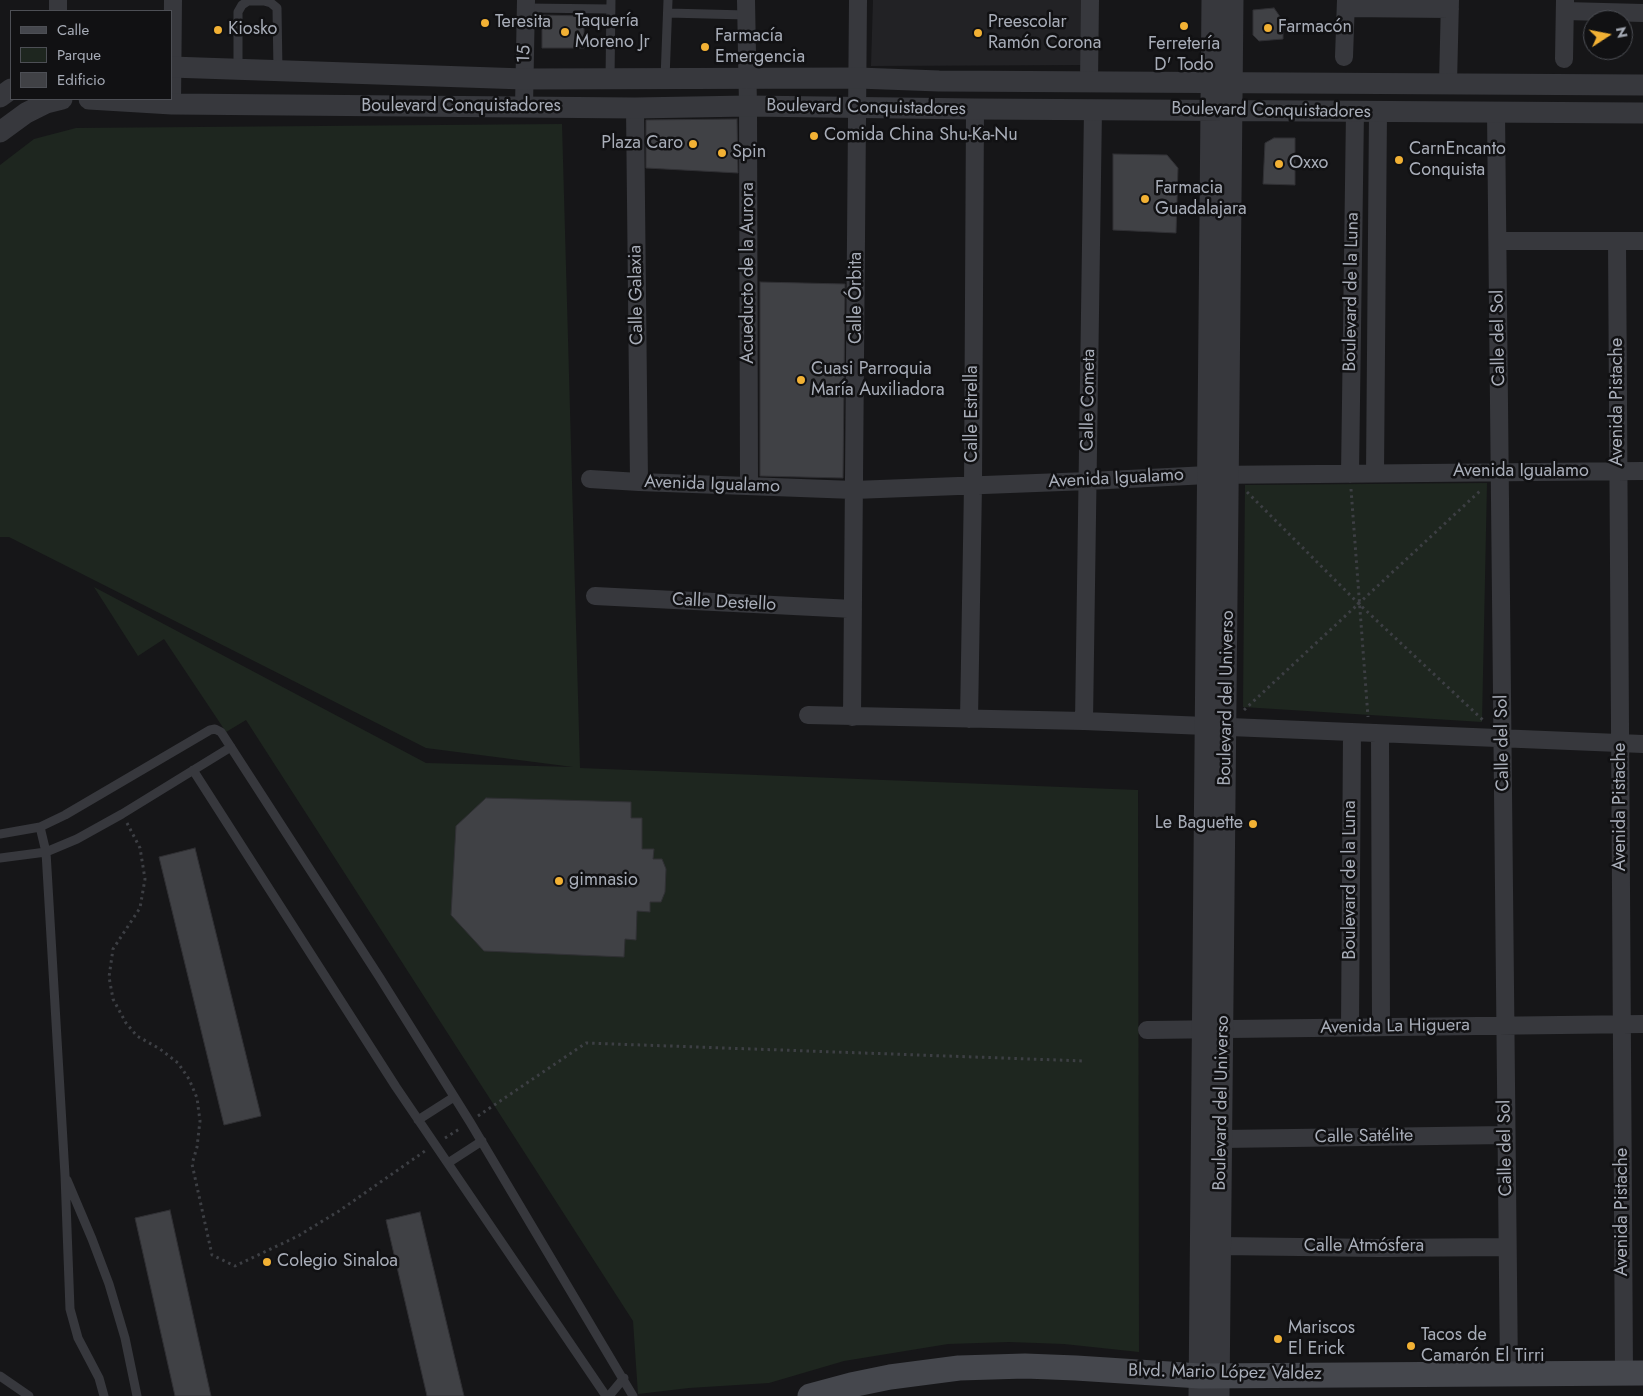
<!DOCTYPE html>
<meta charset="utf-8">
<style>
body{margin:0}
#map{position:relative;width:1643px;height:1396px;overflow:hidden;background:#161618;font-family:Jost,sans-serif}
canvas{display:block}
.legend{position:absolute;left:10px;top:10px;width:162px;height:90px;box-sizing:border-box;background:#111113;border:1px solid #4d4f55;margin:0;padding:6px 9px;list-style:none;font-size:15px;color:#a8adb8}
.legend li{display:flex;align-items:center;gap:10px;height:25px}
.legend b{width:25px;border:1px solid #4d4f55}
.north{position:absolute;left:1583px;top:10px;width:50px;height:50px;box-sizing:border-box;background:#111113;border:1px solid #4d4f55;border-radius:50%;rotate:79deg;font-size:14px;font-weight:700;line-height:20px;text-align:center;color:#a8adb8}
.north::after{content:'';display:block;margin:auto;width:18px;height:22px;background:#f2b134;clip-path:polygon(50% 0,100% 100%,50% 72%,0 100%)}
</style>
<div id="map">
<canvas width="1643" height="1396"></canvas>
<ul class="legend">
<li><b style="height:6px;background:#45474d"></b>Calle</li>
<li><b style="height:14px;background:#1e261f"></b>Parque</li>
<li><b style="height:14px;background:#404145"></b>Edificio</li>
</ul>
<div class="north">N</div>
</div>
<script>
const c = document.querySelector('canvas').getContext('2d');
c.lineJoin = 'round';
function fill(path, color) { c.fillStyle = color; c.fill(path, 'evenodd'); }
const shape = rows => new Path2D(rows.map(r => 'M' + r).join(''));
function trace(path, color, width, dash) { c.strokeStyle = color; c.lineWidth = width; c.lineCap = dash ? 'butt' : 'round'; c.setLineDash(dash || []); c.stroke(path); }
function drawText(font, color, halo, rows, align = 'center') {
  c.font = font + ' Jost,sans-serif'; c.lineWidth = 5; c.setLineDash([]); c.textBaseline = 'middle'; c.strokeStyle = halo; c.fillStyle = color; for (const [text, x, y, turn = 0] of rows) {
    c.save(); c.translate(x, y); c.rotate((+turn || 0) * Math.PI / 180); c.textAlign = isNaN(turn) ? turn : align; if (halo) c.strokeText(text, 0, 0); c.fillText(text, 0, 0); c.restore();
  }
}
fill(shape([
 [873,0,1083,0,1083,65,871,66]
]), '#222225');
fill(shape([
 [562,124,580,768,1138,790,1139,1352,1064,1344,1009,1342,948,1344,844,1361,769,1383,689,1388,638,1394,633,1321,246,720,226,732,164,639,138,656,94,587,426,763,573,767,426,748,9,537,0,537,0,165,34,139,76,128],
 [1487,483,1482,722,1243,707,1245,485]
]), '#1e261f');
const building = shape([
 [1274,8,1283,21,1283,39,1259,41,1253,35,1253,10,1274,8],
 [542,15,584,16,584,48,542,48,542,15],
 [737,119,738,173,646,168,646,120,737,119],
 [1274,138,1295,138,1295,185,1263,184,1265,143,1274,138],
 [1113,154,1167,155,1178,168,1176,233,1113,230,1113,154],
 [760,282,845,284,843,478,760,476,760,282],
 [486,798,631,802,631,818,642,818,642,849,654,849,653,859,662,859,666,869,665,892,661,902,650,902,650,912,637,911,636,940,625,939,624,957,484,951,451,915,456,826,486,798],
 [195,848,261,1116,224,1125,159,857,195,848],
 [170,1210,211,1396,175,1396,135,1218,170,1210],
 [420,1212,464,1396,427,1396,386,1220,420,1212]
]);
fill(building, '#404145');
trace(building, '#303034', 1);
trace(shape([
 [1351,489,1368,717],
 [1247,492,1359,604,1484,721],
 [1244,710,1481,490],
 [127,823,140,848,145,879,140,908,113,949,109,977,113,999,126,1023,137,1036,160,1049,178,1063,189,1079,197,1098,200,1121,197,1147,192,1164,212,1255,235,1266,298,1236,339,1211,425,1151],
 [478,1116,586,1043,1085,1061],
 [445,1138,461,1128]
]), '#3d3f44', 3, [2.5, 4]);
trace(shape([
 [526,8,611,9],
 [668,13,746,15],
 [238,70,238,12,242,5,248,1,264,1,271,3,277,8,278,71],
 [610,79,611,0],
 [665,79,668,0],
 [193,770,396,1087,606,1396],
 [40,827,46,852,65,1175,70,1309,78,1338,99,1378,104,1396],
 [0,834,40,827,65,815,210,730,215,729,221,732,380,978,470,1122,633,1396],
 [0,858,46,852,77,839,122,814,231,747],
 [418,1120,454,1097],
 [448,1163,482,1141],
 [67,1180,92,1239,109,1284,125,1338,137,1396],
 [0,1376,29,1396],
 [609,1396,624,1378]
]), '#37383d', 9);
trace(shape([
 [746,0,748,106,749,486],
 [1346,8,1450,9],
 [58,11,58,0],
 [1565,11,1643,13],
 [1344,57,1346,0],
 [1564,59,1565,0],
 [1089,82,1090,0],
 [1448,84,1450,0],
 [172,104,173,0],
 [524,107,526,0],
 [635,108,639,482],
 [1496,112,1509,1373],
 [1498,241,1643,241],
 [1617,241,1624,1373],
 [1375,473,1378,112],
 [1350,474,1355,111],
 [590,479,639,482,854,490,1088,481,1208,475,1643,471],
 [595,596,853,609],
 [808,715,1084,721,1643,744],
 [852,717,858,0],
 [969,719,973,485,975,109],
 [1084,721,1093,109],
 [1380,734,1381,1027],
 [1350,1028,1352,732],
 [1147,1030,1643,1024],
 [1222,1139,1506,1135],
 [1208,1248,1221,1246,1379,1248,1507,1247]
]), '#37383d', 18);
trace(shape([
 [171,67,524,79,858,78,939,81,1643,85],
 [0,97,11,89],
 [89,99,172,104,635,108,748,106,975,109,1643,113],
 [0,132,26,113,46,103,62,99],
 [1199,1396,1212,0],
 [1219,1396,1233,0]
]), '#37383d', 21);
trace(shape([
 [810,1396,851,1385,890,1377,959,1368,1025,1366,1076,1368,1200,1376,1643,1373]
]), '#45474d', 25);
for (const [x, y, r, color] of [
 [485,23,5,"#f2b134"],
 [1184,26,5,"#f2b134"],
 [1268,28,5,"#f2b134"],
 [218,30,5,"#f2b134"],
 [565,32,5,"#f2b134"],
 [978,33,5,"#f2b134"],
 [705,47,5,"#f2b134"],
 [814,136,5,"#f2b134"],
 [693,144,5,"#f2b134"],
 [722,153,5,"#f2b134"],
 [1399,160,5,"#f2b134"],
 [1279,164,5,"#f2b134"],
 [1145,199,5,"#f2b134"],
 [801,380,5,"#f2b134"],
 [1253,824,5,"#f2b134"],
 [559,881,5,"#f2b134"],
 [267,1262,5,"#f2b134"],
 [1278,1339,5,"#f2b134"],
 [1411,1346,5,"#f2b134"]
]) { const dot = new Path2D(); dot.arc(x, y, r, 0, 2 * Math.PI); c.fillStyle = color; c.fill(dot); trace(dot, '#111113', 2); }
drawText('18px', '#a8adb8', '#111113', [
 ["Taquería",575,22],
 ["Moreno Jr",575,43],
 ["Teresita",495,23],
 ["Preescolar",988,23],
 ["Ramón Corona",988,44],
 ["Farmacón",1278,28],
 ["Kiosko",228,30],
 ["Farmacía",715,37],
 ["Emergencia",715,58],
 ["Ferretería",1184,45,"center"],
 ["D' Todo",1184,66,"center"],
 ["Comida China Shu-Ka-Nu",824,136],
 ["Plaza Caro",683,144,"right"],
 ["CarnEncanto",1409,150],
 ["Conquista",1409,171],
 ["Spin",732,153],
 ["Oxxo",1289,164],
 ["Farmacia",1155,189],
 ["Guadalajara",1155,210],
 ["Cuasi Parroquia",811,370],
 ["María Auxiliadora",811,391],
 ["Le Baguette",1243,824,"right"],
 ["gimnasio",569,881],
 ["Colegio Sinaloa",277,1262],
 ["Mariscos",1288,1329],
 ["El Erick",1288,1350],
 ["Tacos de",1421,1336],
 ["Camarón El Tirri",1421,1357]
], 'left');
drawText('18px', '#a8adb8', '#111113', [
 ["15",525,54,-88],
 ["Boulevard Conquistadores",461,107],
 ["Boulevard Conquistadores",866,108,1],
 ["Boulevard Conquistadores",1271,111,1],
 ["Acueducto de la Aurora",749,273,-90],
 ["Boulevard de la Luna",1352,292,-89],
 ["Calle Galaxia",637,295,-91],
 ["Calle Órbita",857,298,-90],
 ["Calle del Sol",1499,338,-91],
 ["Calle Cometa",1089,400,-89],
 ["Avenida Pistache",1618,402,-90],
 ["Calle Estrella",973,414,-90],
 ["Avenida Igualamo",1521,472],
 ["Avenida Igualamo",1116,479,-3],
 ["Avenida Igualamo",712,485,2],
 ["Calle Destello",724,603,3],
 ["Boulevard del Universo",1227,698,-89],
 ["Calle del Sol",1503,743,-91],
 ["Avenida Pistache",1621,807,-90],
 ["Boulevard de la Luna",1351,880,-90],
 ["Avenida La Higuera",1395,1027,-1],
 ["Boulevard del Universo",1222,1103,-89],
 ["Calle Satélite",1364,1137,-1],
 ["Calle del Sol",1506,1148,-91],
 ["Avenida Pistache",1623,1212,-90],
 ["Calle Atmósfera",1364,1247],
 ["Blvd. Mario López Valdez",1225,1373,1]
]);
</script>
